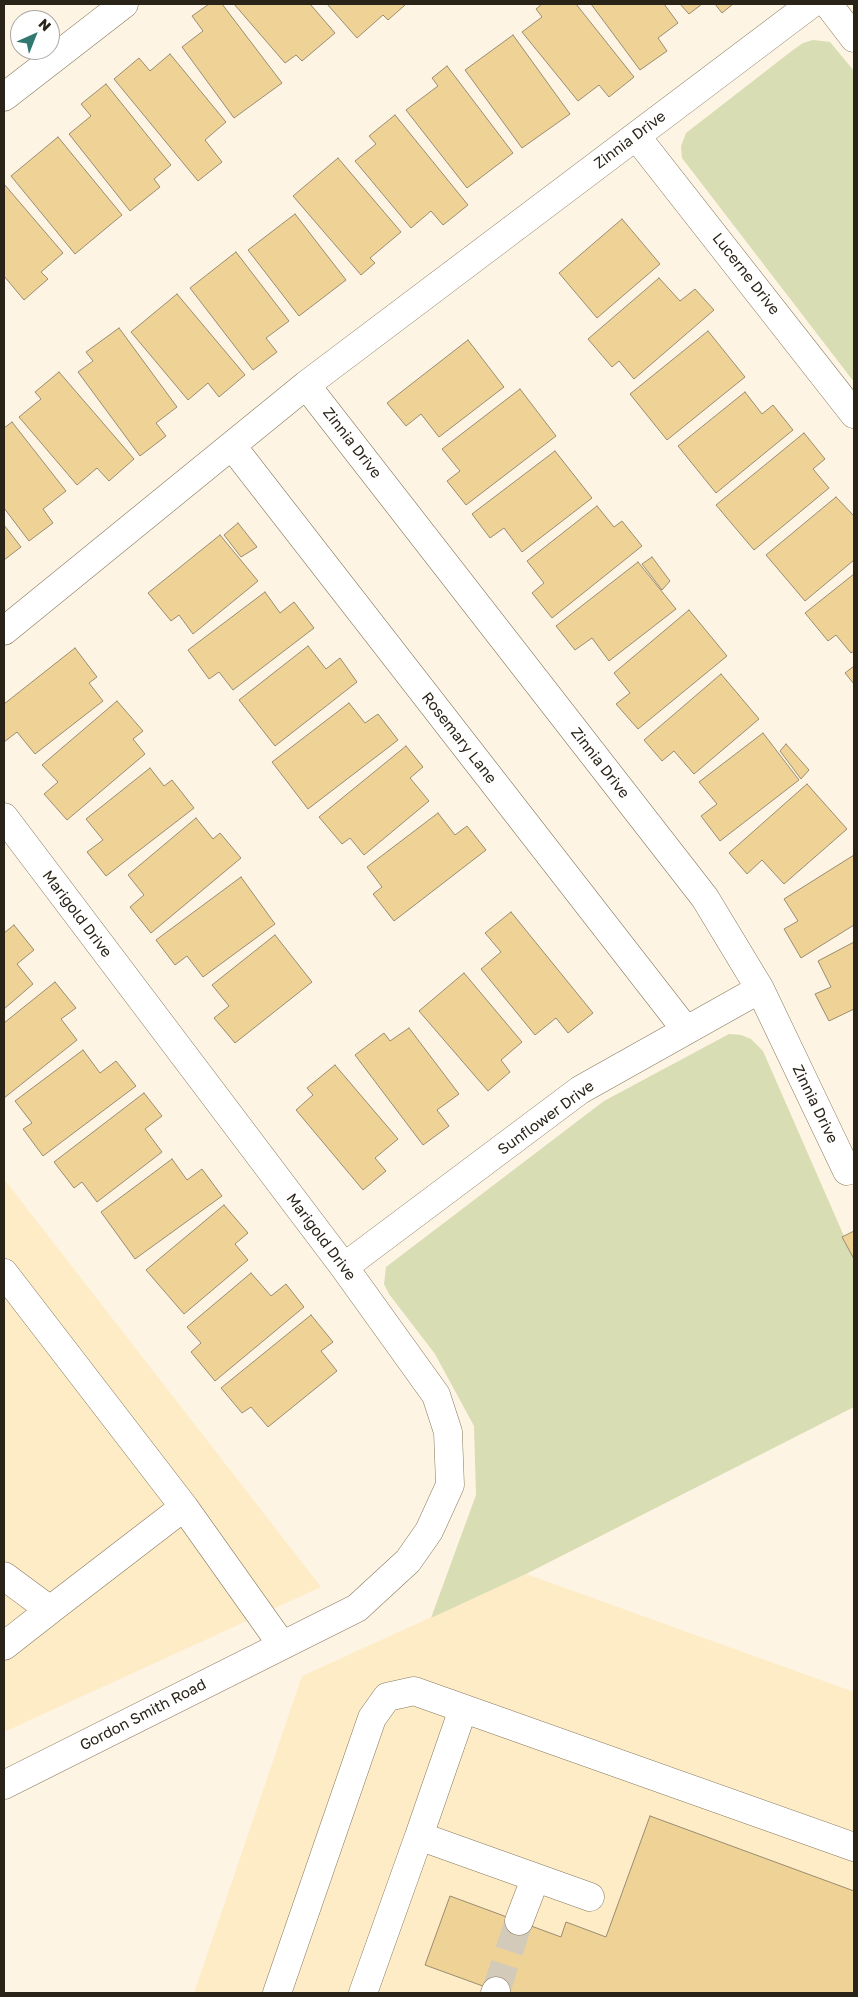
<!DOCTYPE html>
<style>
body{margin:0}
#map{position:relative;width:858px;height:1997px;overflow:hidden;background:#fdf4e3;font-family:"Golos Text",sans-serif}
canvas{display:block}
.frame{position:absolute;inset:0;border:5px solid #292318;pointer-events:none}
.north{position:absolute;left:10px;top:10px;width:50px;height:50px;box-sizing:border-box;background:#fff;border:1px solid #a9a7a3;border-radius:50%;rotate:44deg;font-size:14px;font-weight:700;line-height:20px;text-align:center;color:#292318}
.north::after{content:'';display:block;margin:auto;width:18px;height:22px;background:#317870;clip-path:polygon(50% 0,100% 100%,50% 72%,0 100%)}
</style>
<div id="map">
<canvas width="858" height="1997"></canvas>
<div class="frame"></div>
<div class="north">N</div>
</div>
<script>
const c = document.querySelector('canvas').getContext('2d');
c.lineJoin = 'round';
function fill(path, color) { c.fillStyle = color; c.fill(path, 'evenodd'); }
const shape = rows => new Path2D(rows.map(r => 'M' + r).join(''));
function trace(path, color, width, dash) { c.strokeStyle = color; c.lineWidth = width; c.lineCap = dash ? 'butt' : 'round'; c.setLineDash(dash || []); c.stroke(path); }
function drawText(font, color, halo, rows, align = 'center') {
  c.font = font + ' "Golos Text",sans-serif'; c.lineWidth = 4; c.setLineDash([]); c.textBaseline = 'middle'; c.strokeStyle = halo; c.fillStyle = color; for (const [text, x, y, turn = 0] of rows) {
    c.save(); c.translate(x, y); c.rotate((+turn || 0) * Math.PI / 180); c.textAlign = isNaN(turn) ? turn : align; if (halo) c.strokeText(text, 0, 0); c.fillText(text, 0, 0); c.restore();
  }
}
fill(shape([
 [4,1179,321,1587,4,1732],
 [526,1574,854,1692,854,1993,194,1993,302,1676]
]), '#feecc7');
fill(shape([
 [813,40,830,42,854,71,854,382,682,158,681,146,686,133,793,50,803,43],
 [729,1034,741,1035,751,1039,763,1051,854,1259,854,1407,526,1574,431,1618,476,1495,474,1426,435,1354,389,1294,384,1284,386,1267,604,1101]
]), '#d8ddb4');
const building = shape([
 [209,4,222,4,282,83,234,118,182,47,203,31,192,16,209,4],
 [234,4,310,4,335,33,302,61,296,55,285,63,234,4],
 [327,4,403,4,405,5,388,20,383,15,357,38,327,4],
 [542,4,576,4,634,77,609,97,599,85,578,101,522,32,542,17,536,9,542,4],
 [591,4,664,4,678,23,658,38,667,51,640,70,591,4],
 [680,4,702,4,689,14,680,4],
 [715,4,733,4,722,13,715,4],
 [513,35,570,114,522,148,465,70,513,35],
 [170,54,226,122,205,140,222,162,198,181,114,79,139,58,150,71,170,54],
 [447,66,513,153,467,188,406,110,438,86,432,78,447,66],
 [106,84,171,165,154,179,160,187,130,211,69,134,91,116,81,104,106,84],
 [395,115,468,205,443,225,431,211,411,228,355,161,376,144,369,136,395,115],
 [58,137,122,215,75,254,11,176,58,137],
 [338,158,401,232,370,258,375,263,361,275,293,196,338,158],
 [4,184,63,253,41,272,48,279,24,300,4,276,4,184],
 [295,214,346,280,299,316,248,250,295,214],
 [622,219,660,264,597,318,559,273,622,219],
 [236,252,289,321,266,338,277,352,253,370,190,288,236,252],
 [659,278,680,301,695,289,714,310,634,379,619,361,612,367,588,339,659,278],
 [177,294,245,375,219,397,208,383,188,400,131,332,177,294],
 [119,328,177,407,156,423,166,436,140,456,78,372,93,361,86,352,119,328],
 [708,331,745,377,667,440,630,394,708,331],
 [468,340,504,387,439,437,421,414,406,426,387,403,468,340],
 [59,372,134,459,109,481,97,468,77,485,19,417,41,399,35,392,59,372],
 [520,389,556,436,466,505,447,481,460,471,442,449,520,389],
 [745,392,762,414,773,405,793,430,716,493,678,446,745,392],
 [12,422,66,491,43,509,53,523,29,541,4,508,4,428,12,422],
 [804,433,825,459,813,469,829,488,754,550,716,505,804,433],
 [555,451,592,498,522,552,504,528,490,538,472,514,555,451],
 [836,497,854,516,854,560,805,601,766,555,836,497],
 [597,506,614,527,622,521,642,546,552,618,532,593,544,583,527,561,597,506],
 [238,523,257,547,241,557,224,535,238,523],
 [4,525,21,547,4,560,4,525],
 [220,535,258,581,193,634,179,615,171,621,148,593,220,535],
 [652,557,670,581,662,590,642,564,652,557],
 [638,562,676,609,609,661,592,638,575,650,556,626,638,562],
 [854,574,854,651,851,653,836,635,828,641,805,613,854,574],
 [265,592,280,613,294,602,314,628,233,690,219,672,209,679,188,650,265,592],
 [689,610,727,656,638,729,616,704,630,693,614,673,689,610],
 [308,646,326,669,340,658,357,682,275,746,239,700,308,646],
 [75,648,97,677,89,683,103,701,35,754,17,732,4,742,4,704,75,648],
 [854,666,854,684,845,673,854,666],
 [721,674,759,719,694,774,674,751,662,761,644,740,721,674],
 [117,701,143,731,133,739,145,754,67,820,44,794,58,782,42,765,117,701],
 [349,703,365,723,378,714,398,740,308,809,272,762,349,703],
 [763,733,799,780,720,841,701,816,717,804,699,782,763,733],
 [786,744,809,770,801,779,780,751,786,744],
 [406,746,423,767,410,778,429,801,364,855,350,838,342,844,319,817,406,746],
 [150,768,164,786,172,780,194,808,106,876,87,852,103,840,86,819,150,768],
 [807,784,847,829,784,884,762,860,747,874,729,853,807,784],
 [438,813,455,835,467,826,486,850,394,921,373,894,382,887,367,867,438,813],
 [196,818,213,839,220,833,241,858,151,933,130,907,144,895,128,875,196,818],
 [854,855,854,925,801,958,784,929,798,921,784,899,854,855],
 [241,877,275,924,203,977,187,956,175,965,156,940,241,877],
 [511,912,593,1013,568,1033,556,1018,535,1035,481,969,501,952,485,933,511,912],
 [14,925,34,950,17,964,33,984,4,1009,4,933,14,925],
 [275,935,312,982,235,1043,214,1018,229,1006,212,985,275,935],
 [854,942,854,1009,829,1021,815,994,831,987,818,961,854,942],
 [464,973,522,1042,501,1060,510,1072,488,1091,419,1011,464,973],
 [55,982,76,1008,61,1019,77,1040,4,1098,4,1023,55,982],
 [409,1028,459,1094,437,1110,449,1126,423,1145,355,1055,384,1033,390,1041,409,1028],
 [83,1050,100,1073,116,1061,136,1086,43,1156,23,1129,32,1123,15,1101,83,1050],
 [335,1065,398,1139,375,1158,386,1171,363,1190,296,1110,313,1095,307,1088,335,1065],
 [144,1093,162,1116,145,1129,162,1152,97,1202,82,1182,74,1188,54,1162,144,1093],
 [172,1159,187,1180,202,1169,222,1196,135,1259,101,1212,172,1159],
 [224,1205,248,1233,235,1244,248,1260,184,1314,146,1270,224,1205],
 [854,1231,854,1259,842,1237,854,1231],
 [251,1273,271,1296,286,1284,304,1307,215,1381,191,1352,201,1343,187,1327,251,1273],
 [311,1315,333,1342,321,1351,337,1371,268,1427,251,1407,242,1413,221,1388,311,1315],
 [650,1816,854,1891,854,1993,502,1993,425,1965,450,1896,561,1937,566,1922,606,1937,650,1816]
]);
fill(building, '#efd295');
trace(building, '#998c71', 1);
trace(shape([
 [496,1991,519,1921]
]), '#d3caba', 28, [28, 14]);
const minor = shape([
 [828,4,854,38],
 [4,97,124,4],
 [636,136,854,414],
 [306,385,811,4],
 [232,446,686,1030],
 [4,631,306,385,705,898,760,989,847,1171,854,1167],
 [4,817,344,1267,436,1395,448,1432,450,1485,429,1531,408,1561,357,1608,4,1785],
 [344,1267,580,1090,760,989],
 [4,1273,184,1507,282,1645],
 [4,1576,50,1610,4,1646],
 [50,1610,184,1507],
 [463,1709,419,1836,590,1897],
 [519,1921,535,1879],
 [277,1993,372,1718,387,1697,414,1691,854,1847],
 [363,1993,419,1836],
 [495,1993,496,1991]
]);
trace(minor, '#86795e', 29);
trace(minor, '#fff', 28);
drawText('15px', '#292318', '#fff', [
 ["Zinnia Drive",630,140,-37],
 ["Lucerne Drive",746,274,52],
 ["Zinnia Drive",352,443,52],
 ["Rosemary Lane",459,738,52],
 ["Zinnia Drive",600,763,52],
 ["Marigold Drive",77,914,53],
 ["Zinnia Drive",815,1104,64],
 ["Sunflower Drive",546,1118,-36],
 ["Marigold Drive",321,1237,53],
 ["Gordon Smith Road",143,1715,-27]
]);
</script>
